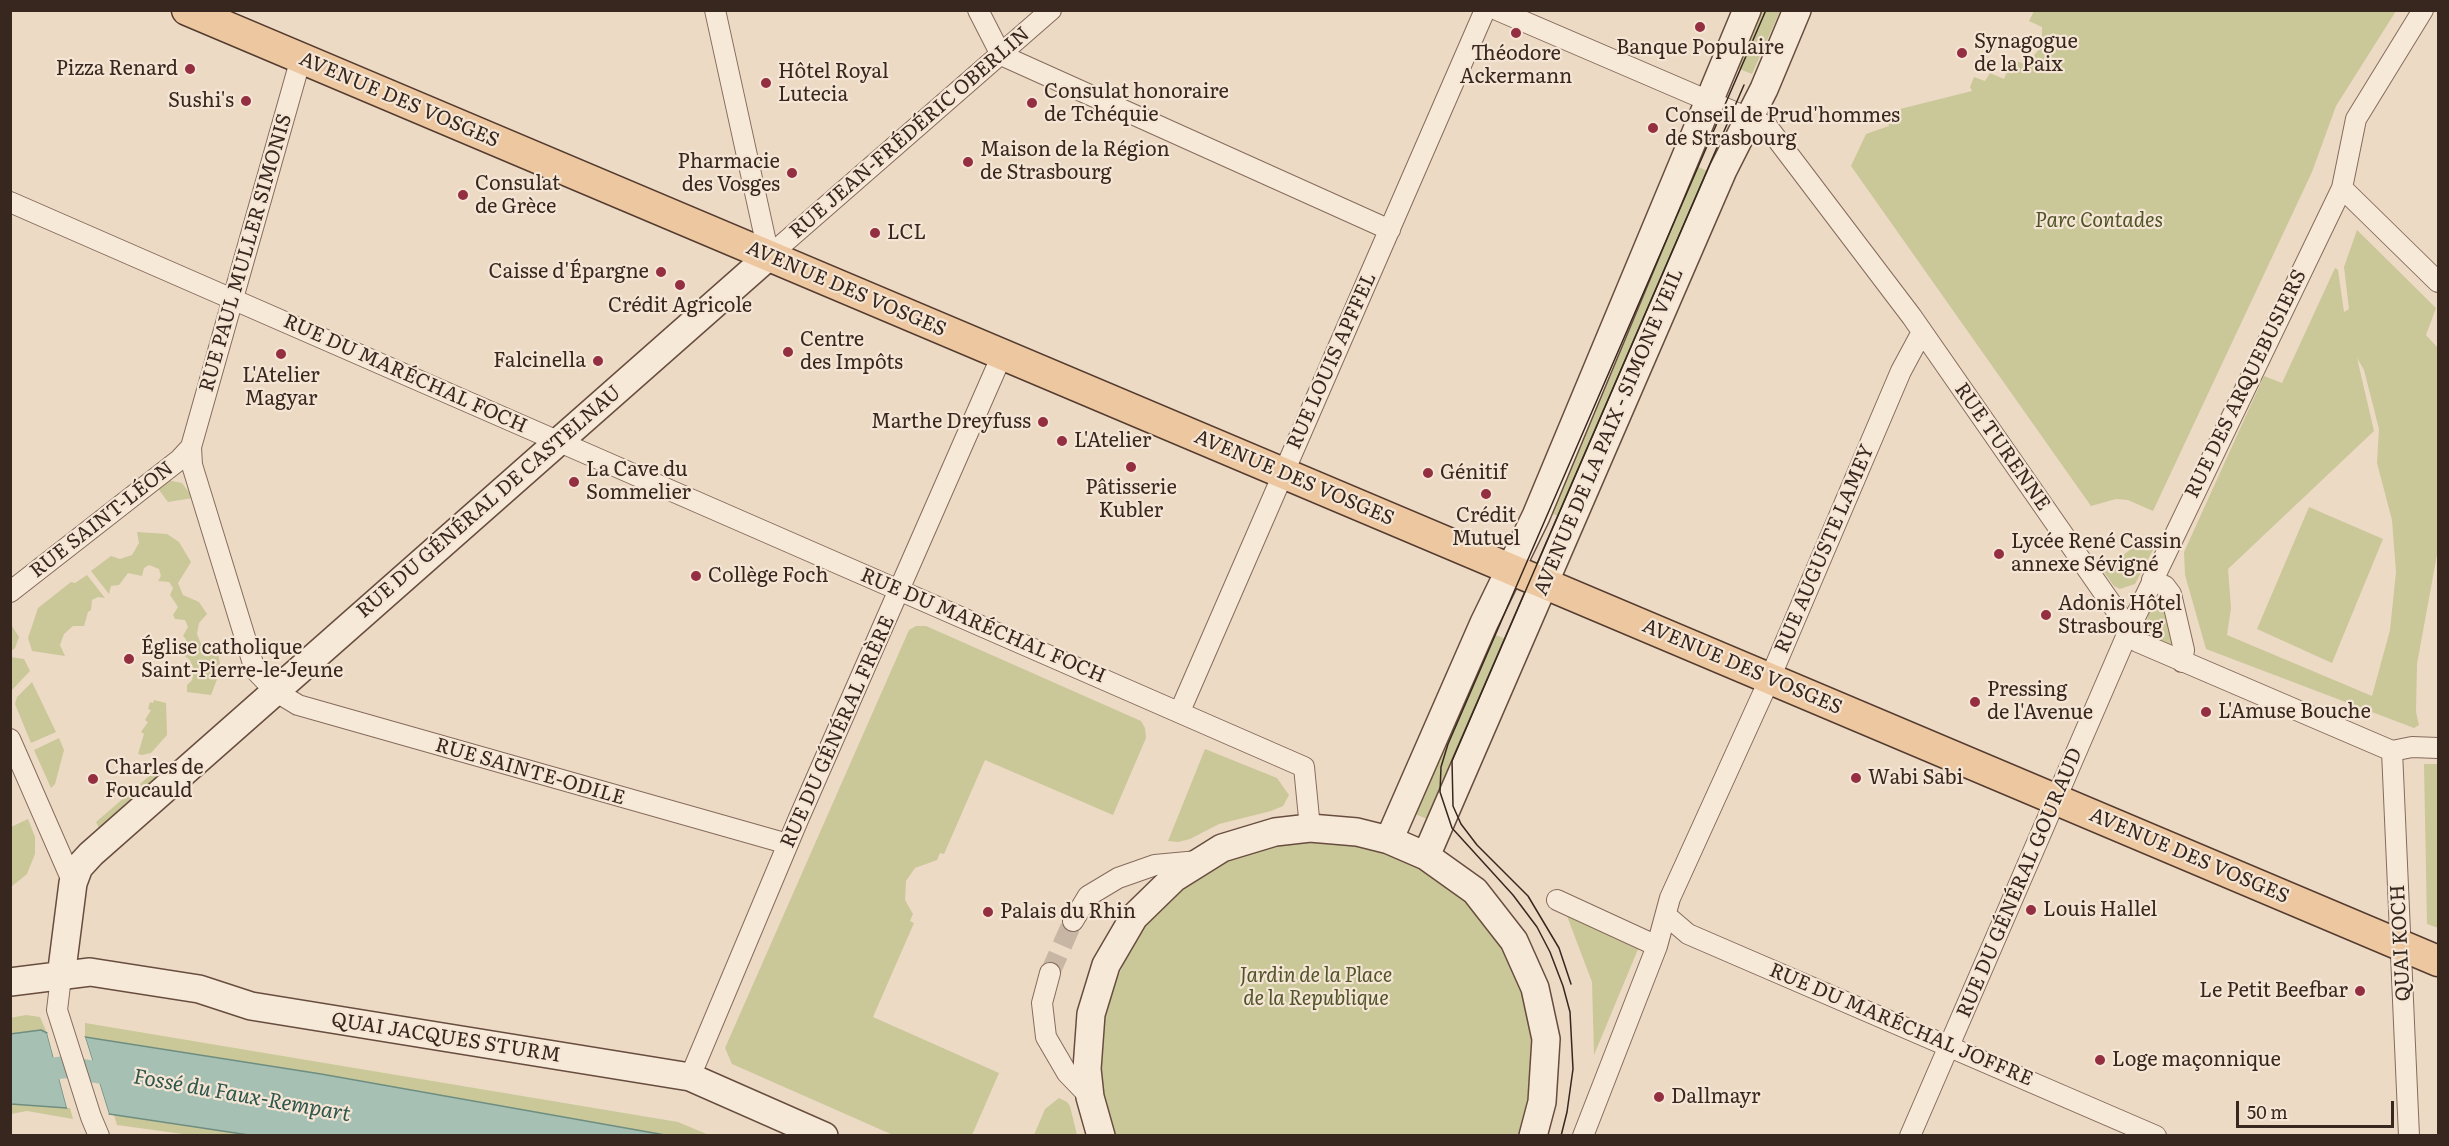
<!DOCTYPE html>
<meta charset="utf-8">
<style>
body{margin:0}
#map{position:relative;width:2449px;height:1146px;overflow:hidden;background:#ecdac5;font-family:Literata,serif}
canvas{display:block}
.frame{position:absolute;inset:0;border:12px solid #37271f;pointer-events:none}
.scale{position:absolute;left:2236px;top:1101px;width:158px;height:27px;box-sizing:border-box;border:3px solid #37271f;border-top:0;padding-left:8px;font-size:18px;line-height:21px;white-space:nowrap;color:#37271f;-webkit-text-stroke:4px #f4e5d4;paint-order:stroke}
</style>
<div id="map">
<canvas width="2449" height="1146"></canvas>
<div class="frame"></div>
<div class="scale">50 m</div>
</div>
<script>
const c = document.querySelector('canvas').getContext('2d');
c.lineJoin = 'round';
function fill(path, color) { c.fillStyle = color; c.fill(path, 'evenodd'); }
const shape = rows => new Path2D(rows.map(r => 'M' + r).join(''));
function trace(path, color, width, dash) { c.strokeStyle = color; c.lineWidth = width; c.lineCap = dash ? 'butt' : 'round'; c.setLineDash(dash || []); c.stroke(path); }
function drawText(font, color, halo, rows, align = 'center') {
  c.font = font + ' Literata,serif'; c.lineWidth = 4.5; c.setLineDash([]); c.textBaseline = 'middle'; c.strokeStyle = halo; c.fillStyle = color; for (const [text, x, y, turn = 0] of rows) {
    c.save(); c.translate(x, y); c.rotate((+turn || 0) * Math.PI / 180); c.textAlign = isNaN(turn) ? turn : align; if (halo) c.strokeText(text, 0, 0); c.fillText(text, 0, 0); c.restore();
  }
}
fill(shape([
 [1762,11,1780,11,1752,74,1737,68],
 [2034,11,2396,11,2336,106,2312,172,2153,511,2128,500,2116,499,2091,506,1851,166,1866,134,1889,126,1884,113,1972,91,1970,87,1974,77,1985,81,1990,73,2004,79,2012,59,2026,65,2040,48,2042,38,2042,27,2029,21],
 [1696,166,1710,172,1560,517,1546,511],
 [2357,230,2436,308,2426,335,2438,348,2438,549,2417,664,2416,712,2419,725,2414,728,2206,649,2185,575,2184,552,2264,376,2282,383,2335,268,2338,270,2344,312,2349,309,2344,267],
 [2357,358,2364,370,2379,429,2377,463,2392,520,2396,572,2390,630,2372,696,2227,635,2231,608,2228,569,2374,431],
 [167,480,182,483,193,498,168,502,156,486],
 [2309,507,2383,539,2332,663,2257,629],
 [137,532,167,534,179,542,191,562,178,583,183,595,199,602,207,614,199,623,197,634,201,644,218,653,221,669,211,695,187,692,187,685,192,680,194,670,190,660,182,654,186,639,183,636,188,627,185,620,175,619,173,615,178,607,170,595,173,588,169,582,158,581,161,576,159,569,149,565,144,568,142,576,128,573,119,585,111,586,109,594,91,571,111,556,120,559,132,555,139,543],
 [2136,545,2154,548,2135,584,2120,589,2114,586,2103,571],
 [87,575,105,598,98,597,92,600,91,610,88,612,84,626,73,626,64,634,60,645,65,656,32,651,28,638,38,608,71,582,75,583],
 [2156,598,2163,600,2173,643,2170,645,2153,637,2147,625,2148,614],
 [10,623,19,637,15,648,11,651],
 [916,626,926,626,1141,721,1145,728,1146,738,1113,815,985,760,944,854,940,853,937,860,915,868,906,881,905,900,913,914,910,921,914,923,873,1017,999,1073,972,1135,893,1135,732,1064,725,1048,909,630],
 [1493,634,1506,639,1427,819,1415,814],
 [11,657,24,659,30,671,11,691],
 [32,682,56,732,31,743,15,704,17,697],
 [154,700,166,703,167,735,151,753,142,755,138,754,144,734,141,732,148,722,145,720,151,710,148,709,150,702,153,703],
 [59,738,64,750,55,784,51,788,34,750],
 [1205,749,1277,778,1289,795,1283,806,1271,811,1219,824,1190,839,1178,842,1168,841],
 [2424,764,2438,764,2438,928,2427,924],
 [155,771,162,778,101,832,96,822],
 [28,819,35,837,35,854,27,874,11,887,11,827],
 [1308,840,1362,844,1414,863,1458,894,1495,934,1520,982,1531,1035,1530,1089,1518,1135,1114,1135,1104,1104,1100,1077,1104,1008,1136,936,1162,904,1205,871,1254,848],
 [1564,908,1641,942,1594,1055,1592,982],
 [26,1015,40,1017,47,1033,41,1030,11,1034,10,1018],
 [85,1023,678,1122,709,1135,665,1135,321,1074,85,1037],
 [1059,1098,1067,1102,1070,1106,1077,1135,1034,1135,1045,1109],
 [24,1103,70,1108,73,1119,27,1111,11,1114,11,1104],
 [114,1115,249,1135,190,1135,117,1125]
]), '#cac799');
const water = shape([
 [41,1030,47,1033,67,1108,11,1104,10,1034,41,1030],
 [85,1037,321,1074,665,1135,249,1135,109,1114,85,1037]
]);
fill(water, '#a7c0b4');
trace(water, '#6e8e80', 1.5);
fill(shape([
 [47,1033,50,1034,70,1108,67,1108],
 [82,1037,85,1037,109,1114,106,1113]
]), '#ecdac5');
trace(shape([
 [10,1074,66,1067,125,1077]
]), '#a7c0b4', 22);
trace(shape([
 [1050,973,1073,921]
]), '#c8b6a4', 20, [20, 10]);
const street = shape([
 [715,10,769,256,1051,10],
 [978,10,1001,55,1390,230],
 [1497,10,1767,126,1912,317,2138,642,2392,751,2412,747,2438,748],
 [301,58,191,447,192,465,255,670,275,691,298,705,788,844],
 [2342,188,2438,282],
 [10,202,1304,767,1310,828],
 [2152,580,2165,586,2171,594,2184,650,2182,662],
 [10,592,179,460,191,447],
 [1180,711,1485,10],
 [10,739,73,883],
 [2392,751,2409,1136],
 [1557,900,1657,946],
 [1667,916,1688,934,2156,1136],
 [1073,921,1088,896,1118,878,1155,865,1198,861],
 [1050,973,1042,1003,1046,1037,1067,1073,1090,1097],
 [61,977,57,1010,91,1117,99,1136],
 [690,1077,798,820,1002,355],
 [1583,1136,1657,946,1670,898,1770,678,1901,371,1922,332],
 [1910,1136,2129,630,2342,188,2356,119,2423,10]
]);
const secondary = shape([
 [1389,840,1484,623,1536,516,1747,10],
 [1426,856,1723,170,1764,89,1797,10],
 [61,977,73,883,79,867,91,854,769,256],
 [10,982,90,972,199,989,251,1006,690,1077,824,1136],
 [1101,1136,1090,1097,1087,1069,1091,1014,1106,965,1134,917,1174,878,1222,848,1275,832,1310,828,1357,832,1389,840,1426,856,1475,891,1514,941,1535,988,1546,1039,1542,1102,1533,1136]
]);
const primary = shape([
 [187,10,2438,961]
]);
trace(street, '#866b5c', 22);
trace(secondary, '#684d3f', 30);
trace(primary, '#543b30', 33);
trace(street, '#f7e9d8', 20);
trace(secondary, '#f7e9d8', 27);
trace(primary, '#edc79f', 30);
trace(shape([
 [1571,984,1559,948,1528,896,1477,845,1461,824,1453,806,1452,761,1744,85],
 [1561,1136,1567,1112,1573,1069,1570,1012,1563,986,1550,952,1537,927,1513,895,1452,828,1440,792,1441,767,1448,744,1766,10]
]), '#37271f', 1.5);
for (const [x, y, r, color] of [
 [1700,27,6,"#932f41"],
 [1516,33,6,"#932f41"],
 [1962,53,6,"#932f41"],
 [190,69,6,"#932f41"],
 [766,83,6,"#932f41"],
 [246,101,6,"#932f41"],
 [1032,103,6,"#932f41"],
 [1653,128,6,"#932f41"],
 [968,162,6,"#932f41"],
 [792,173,6,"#932f41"],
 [463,195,6,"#932f41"],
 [875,233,6,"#932f41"],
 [661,272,6,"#932f41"],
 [680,285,6,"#932f41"],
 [788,352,6,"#932f41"],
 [281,354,6,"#932f41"],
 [598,361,6,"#932f41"],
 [1043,422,6,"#932f41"],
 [1062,441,6,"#932f41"],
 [1131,467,6,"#932f41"],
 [1428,473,6,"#932f41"],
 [574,482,6,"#932f41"],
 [1486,494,6,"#932f41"],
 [1999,554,6,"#932f41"],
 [696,576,6,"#932f41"],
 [2046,615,6,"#932f41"],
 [129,659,6,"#932f41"],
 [1975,702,6,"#932f41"],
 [2206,712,6,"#932f41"],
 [1856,778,6,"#932f41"],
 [93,779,6,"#932f41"],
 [2031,910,6,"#932f41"],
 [988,912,6,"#932f41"],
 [2360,991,6,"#932f41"],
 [2100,1060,6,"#932f41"],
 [1659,1097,6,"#932f41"]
]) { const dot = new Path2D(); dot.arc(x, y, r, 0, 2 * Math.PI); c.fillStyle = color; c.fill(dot); trace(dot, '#f4e5d4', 2); }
drawText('20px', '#37271f', '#f4e5d4', [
 ["Synagogue",1974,42],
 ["de la Paix",1974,65],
 ["Banque Populaire",1700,48,"center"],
 ["Théodore",1516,54,"center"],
 ["Ackermann",1516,77,"center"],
 ["Pizza Renard",178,69,"right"],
 ["Hôtel Royal",778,72],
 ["Lutecia",778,95],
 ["Consulat honoraire",1044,92],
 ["de Tchéquie",1044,115],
 ["Sushi's",234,101,"right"],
 ["Conseil de Prud'hommes",1665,116],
 ["de Strasbourg",1665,139],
 ["Maison de la Région",980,150],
 ["de Strasbourg",980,173],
 ["Pharmacie",780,162,"right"],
 ["des Vosges",780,185,"right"],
 ["Consulat",475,184],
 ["de Grèce",475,207],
 ["LCL",887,233],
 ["Caisse d'Épargne",649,272,"right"],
 ["Crédit Agricole",680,306,"center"],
 ["Centre",800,340],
 ["des Impôts",800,363],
 ["Falcinella",586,361,"right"],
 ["L'Atelier",281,376,"center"],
 ["Magyar",281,399,"center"],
 ["Marthe Dreyfuss",1031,422,"right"],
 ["L'Atelier",1074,441],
 ["La Cave du",586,470],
 ["Sommelier",586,493],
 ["Génitif",1440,473],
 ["Pâtisserie",1131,488,"center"],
 ["Kubler",1131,511,"center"],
 ["Crédit",1486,516,"center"],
 ["Mutuel",1486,539,"center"],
 ["Lycée René Cassin",2011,542],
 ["annexe Sévigné",2011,565],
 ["Collège Foch",708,576],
 ["Adonis Hôtel",2058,604],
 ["Strasbourg",2058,627],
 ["Église catholique",141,648],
 ["Saint-Pierre-le-Jeune",141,671],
 ["Pressing",1987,690],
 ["de l'Avenue",1987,713],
 ["L'Amuse Bouche",2218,712],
 ["Charles de",105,768],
 ["Foucauld",105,791],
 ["Wabi Sabi",1868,778],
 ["Louis Hallel",2043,910],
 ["Palais du Rhin",1000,912],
 ["Le Petit Beefbar",2348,991,"right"],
 ["Loge maçonnique",2112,1060],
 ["Dallmayr",1671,1097]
], 'left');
drawText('20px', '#37271f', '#f4e5d4', [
 ["AVENUE DES VOSGES",399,100,23],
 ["RUE JEAN-FRÉDÉRIC OBERLIN",910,133,-41],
 ["RUE PAUL MULLER SIMONIS",246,253,-74],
 ["AVENUE DES VOSGES",846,289,23],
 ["RUE LOUIS APFFEL",1332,361,-66],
 ["RUE DU MARÉCHAL FOCH",405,374,24],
 ["RUE DES ARQUEBUSIERS",2246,384,-64],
 ["AVENUE DE LA PAIX - SIMONE VEIL",1609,432,-67],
 ["RUE TURENNE",2002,447,55],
 ["AVENUE DES VOSGES",1294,478,23],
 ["RUE DU GÉNÉRAL DE CASTELNAU",489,502,-41],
 ["RUE SAINT-LÉON",102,520,-38],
 ["RUE AUGUSTE LAMEY",1825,549,-67],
 ["RUE DU MARÉCHAL FOCH",983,626,23],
 ["AVENUE DES VOSGES",1742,667,23],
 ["RUE DU GÉNÉRAL FRÈRE",838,732,-66],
 ["RUE SAINTE-ODILE",530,772,16],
 ["AVENUE DES VOSGES",2189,856,23],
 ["RUE DU GÉNÉRAL GOURAUD",2020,883,-67],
 ["QUAI KOCH",2401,943,-93],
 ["RUE DU MARÉCHAL JOFFRE",1901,1025,23],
 ["QUAI JACQUES STURM",446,1038,9]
]);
drawText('italic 20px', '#4f5327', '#f4e5d4', [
 ["Parc Contades",2099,221],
 ["Jardin de la Place",1316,976],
 ["de la Republique",1316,999]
]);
drawText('italic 21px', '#2f564d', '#f4e5d4', [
 ["Fossé du Faux-Rempart",242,1096,10]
]);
</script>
